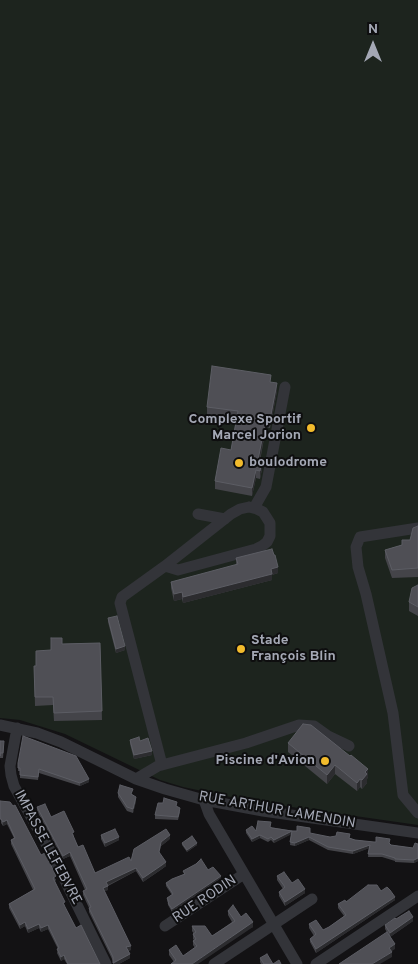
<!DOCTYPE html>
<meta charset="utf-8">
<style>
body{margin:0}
#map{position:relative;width:418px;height:964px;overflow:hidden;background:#131214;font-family:Overpass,sans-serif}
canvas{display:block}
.north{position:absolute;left:348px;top:20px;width:50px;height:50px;-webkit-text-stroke:4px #0e0e0f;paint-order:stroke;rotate:0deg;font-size:14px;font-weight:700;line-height:20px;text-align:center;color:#a4a8b5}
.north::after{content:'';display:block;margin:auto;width:18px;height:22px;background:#a4a8b5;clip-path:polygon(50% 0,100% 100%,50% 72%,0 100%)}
</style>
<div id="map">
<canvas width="418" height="964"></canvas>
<div class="north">N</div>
</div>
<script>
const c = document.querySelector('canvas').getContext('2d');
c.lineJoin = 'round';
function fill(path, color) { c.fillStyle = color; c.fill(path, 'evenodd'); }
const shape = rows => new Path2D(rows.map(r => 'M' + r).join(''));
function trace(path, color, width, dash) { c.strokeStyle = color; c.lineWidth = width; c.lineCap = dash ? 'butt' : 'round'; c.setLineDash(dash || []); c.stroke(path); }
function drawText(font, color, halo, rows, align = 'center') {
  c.font = font + ' Overpass,sans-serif'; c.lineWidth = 4; c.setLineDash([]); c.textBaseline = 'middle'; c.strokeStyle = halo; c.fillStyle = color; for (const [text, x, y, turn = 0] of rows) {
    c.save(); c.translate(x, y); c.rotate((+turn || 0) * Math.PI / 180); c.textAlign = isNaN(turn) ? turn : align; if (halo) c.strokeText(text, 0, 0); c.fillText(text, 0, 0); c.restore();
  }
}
fill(shape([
 [0,0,418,0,418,825,250,801,183,787,160,780,65,734,20,720,0,718]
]), '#1d241e');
trace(shape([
 [249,507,257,509,263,512,270,523,270,536,267,542,262,546,256,549,178,570,165,566,231,514,240,509,249,507],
 [254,508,266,487,285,387],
 [198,514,225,519],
 [418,528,360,537,356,547,358,567,366,594,393,713,403,795,418,813],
 [0,725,37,733,61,742,136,779,165,789,204,800,263,811,418,833],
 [17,728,10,766,11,775,14,786,54,858,106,964],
 [162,765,120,603,122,597,165,566],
 [136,779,158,766,246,743,299,725,314,726,328,736,349,746],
 [204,800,209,814,297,964],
 [165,926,244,874],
 [214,964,312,899],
 [316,964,418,896]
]), '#333439', 11);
fill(shape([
 [271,382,277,391,270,428,266,427,260,461,262,469,260,479,256,478,252,496,215,489,215,481,231,450,236,419,207,415,207,407],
 [418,526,418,577,392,578,385,558,385,550,402,545,402,540,410,540],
 [236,558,278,573,272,575,272,580,183,603,182,599,174,601,171,588,171,582,236,565],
 [418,585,418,616,409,611,409,602],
 [108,618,125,650,116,653,108,622],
 [100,643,102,720,54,721,53,705,35,706,34,666,36,666,62,644],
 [130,740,140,741,152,755,134,759,130,744],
 [0,741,4,746,3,758,0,758],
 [288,743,368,777,367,779,367,783,362,789,360,787,357,791,335,774,327,784,288,752],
 [18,763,89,782,80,786,39,773,38,780,20,778,20,771,18,771],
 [118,793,132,794,136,801,133,813,127,811,118,797],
 [0,801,41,855,56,880,55,881,65,906,64,906,76,928,100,964,67,964,64,959,61,961,57,953,58,949,48,929,41,932,39,928,28,933,25,926,20,929,9,908,9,904,33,890,11,844,11,840,14,838,7,824,3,826,1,823],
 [176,806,180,812,178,820,155,819,155,815],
 [37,807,51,817,74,835,73,836,78,847,95,873,131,861,170,839,161,846,159,852,166,866,162,869,143,882,136,871,108,886,108,890,104,891,131,950,128,951,130,958,119,964,113,964,113,961,89,912,89,908,83,895,83,891,85,890,70,856,63,859,37,811],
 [270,827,330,837,350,838,355,840,390,844,391,845,413,848,418,844,418,861,414,863,395,862,395,861,382,857,368,857,369,848,353,854,328,850,309,840,295,846,290,845,291,834,274,843,271,840,268,842,260,838,252,842,246,833,246,830,256,831],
 [101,835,119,840,105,847,101,839],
 [182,843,197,845,187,852,182,845],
 [208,870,221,878,172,912,168,905,168,903,167,901,167,898,172,895,166,886,166,883,184,874,183,871],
 [277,876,305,893,285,906,279,896,279,892,283,889,277,880],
 [381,891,395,900,316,953,310,942,310,939,314,936,309,928,309,924,323,930,329,927,344,916,338,908,338,904],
 [228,911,241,917,253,927,174,962,169,955,169,950,183,956,195,948,193,945,193,941,194,940,193,939,193,934,194,934,192,931,192,926,212,936,232,922,228,915],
 [396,919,413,921,390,937,385,929,385,925],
 [260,958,273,964,281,964,261,964,260,962]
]), '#444449');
fill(shape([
 [277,383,277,391,270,428,270,420],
 [266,419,266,427,258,468,258,460],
 [262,461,262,469,260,479,260,471],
 [256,470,256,478,252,496,252,488],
 [278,567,278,573,272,575,272,580,183,603,183,597],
 [182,592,182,599,174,601,174,594],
 [125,646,125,650,116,653,116,649],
 [152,751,152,755,134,759,134,755],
 [335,765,335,774,327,784,327,775],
 [368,769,368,777,367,779,367,783,362,789,362,780,365,772],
 [89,779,89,782,80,786,80,783],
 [360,779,360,787,357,791,357,783],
 [136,797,136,801,133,813,133,809],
 [7,820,7,824,3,826,3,822],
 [292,831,292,834,274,843,274,840],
 [170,835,170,839,161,846,159,855,161,842],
 [260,835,260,838,252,842,252,839],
 [119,837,119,840,105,847,105,843],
 [309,837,309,840,295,846,295,843],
 [197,843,197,845,187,852,187,850],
 [370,845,370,848,353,854,353,851],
 [70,852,70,856,63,859,63,856],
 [418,858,418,861,414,863,414,860],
 [166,862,166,866,143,882,143,878],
 [136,868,136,871,106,886,106,882],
 [221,876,221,878,172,912,172,909],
 [108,886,108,890,103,892,103,888],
 [305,889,305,893,285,906,285,902],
 [395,897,395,900,316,953,316,949],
 [413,917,413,921,390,937,390,933],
 [25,922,25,926,20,929,20,925],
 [253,922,253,927,198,964,192,964],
 [39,924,39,928,28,933,28,929],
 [48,925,48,929,41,932,41,928],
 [395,944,395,949,389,953,389,948],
 [131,946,131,950,126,951,126,947],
 [392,952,392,957,380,964,372,964],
 [130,954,130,958,119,964,113,964],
 [64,955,64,959,61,961,61,957]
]), '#2c2c2f');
const building = shape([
 [212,366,271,375,270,382,277,383,270,420,266,419,258,460,262,461,260,471,256,470,252,488,215,481,221,448,231,450,238,411,207,407,212,366],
 [418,526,418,568,392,570,385,550,402,545,402,540,410,540,413,528,418,526],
 [272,549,274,555,275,555,278,567,271,569,272,574,183,597,182,592,174,594,171,582,238,564,236,558,272,549],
 [418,585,418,607,409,602,412,588,418,585],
 [117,616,125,646,116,649,108,618,117,616],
 [51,638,62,638,62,644,100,643,102,711,54,713,53,697,35,697,34,666,36,666,36,651,51,650,51,638],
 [303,724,311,725,350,756,351,755,368,769,365,772,367,774,362,780,360,779,357,783,335,765,327,775,288,743,303,724],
 [23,736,76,756,89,779,80,783,39,769,38,777,20,775,20,768,18,768,18,763,23,736],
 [139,737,140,741,148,738,152,751,134,755,130,740,139,737],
 [0,741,4,741,3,753,0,753,0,756,0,741],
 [120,785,133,789,131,794,136,797,133,809,127,807,118,793,120,785],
 [164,798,177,802,176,806,180,808,178,817,155,815,158,803,163,803,164,798],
 [0,801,10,802,13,806,15,805,41,855,45,853,56,876,53,878,65,902,63,903,76,928,81,925,100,964,68,964,64,955,61,957,57,949,59,948,48,925,41,928,39,924,28,929,25,922,20,925,9,904,35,889,11,840,15,838,7,820,3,822,1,819,0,819,0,801],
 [45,804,51,817,64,811,74,832,72,833,78,847,83,845,95,873,129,857,131,861,134,849,166,829,170,835,161,842,159,852,166,862,162,865,143,878,136,868,106,882,108,886,103,888,131,946,126,947,130,954,113,963,113,957,89,908,91,907,83,891,87,889,70,852,63,856,37,807,45,804],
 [258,821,271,822,270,827,272,828,292,831,297,831,297,826,310,828,310,833,330,837,336,836,337,832,350,834,349,838,355,840,374,842,376,842,376,837,390,839,389,843,391,845,413,848,415,843,418,844,418,858,414,860,395,859,395,858,382,854,368,854,370,845,353,851,328,847,309,837,295,843,290,842,292,831,274,840,271,837,268,839,260,835,252,839,246,830,252,826,256,831,258,821],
 [115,829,119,837,105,843,101,835,115,829],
 [192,836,197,843,187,850,182,843,192,836],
 [201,859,208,870,213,867,221,876,172,909,168,903,169,902,167,898,173,894,166,883,172,879,185,874,183,871,196,864,201,859],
 [284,872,292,883,298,879,305,889,285,902,279,892,285,887,277,876,284,872],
 [368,885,377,885,381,891,387,887,390,890,395,897,316,949,310,939,316,934,309,924,316,920,323,930,329,927,346,915,338,904,345,900,346,902,368,885],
 [233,905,241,917,246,913,253,922,192,964,171,964,176,960,169,950,176,945,183,956,197,946,193,941,196,939,193,934,196,932,192,926,205,926,212,936,235,921,228,911,233,905],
 [409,911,413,917,390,933,385,925,395,918,396,919,409,911],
 [387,932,395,944,389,948,392,952,372,964,339,964,387,932],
 [267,954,273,964,279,960,281,964,264,964,260,958,267,954]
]);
fill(building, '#4f4f55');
trace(building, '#5c5d64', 1);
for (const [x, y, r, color] of [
 [311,428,5,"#f2bb2c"],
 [239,463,5,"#f2bb2c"],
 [241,649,5,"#f2bb2c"],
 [325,761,5,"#f2bb2c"]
]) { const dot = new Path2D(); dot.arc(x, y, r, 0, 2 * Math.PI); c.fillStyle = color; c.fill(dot); trace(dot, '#0e0e0f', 2); }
drawText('bold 14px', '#a4a8b5', '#0e0e0f', [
 ["Complexe Sportif",301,420],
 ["Marcel Jorion",301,436],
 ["boulodrome",249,463,"left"],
 ["Stade",251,641,"left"],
 ["François Blin",251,657,"left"],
 ["Piscine d'Avion",315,761]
], 'right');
drawText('14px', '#a4a8b5', '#0e0e0f', [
 ["RUE ARTHUR LAMENDIN",277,811,10],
 ["IMPASSE LEFEBVRE",47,848,62],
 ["RUE RODIN",205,900,-34]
]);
</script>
